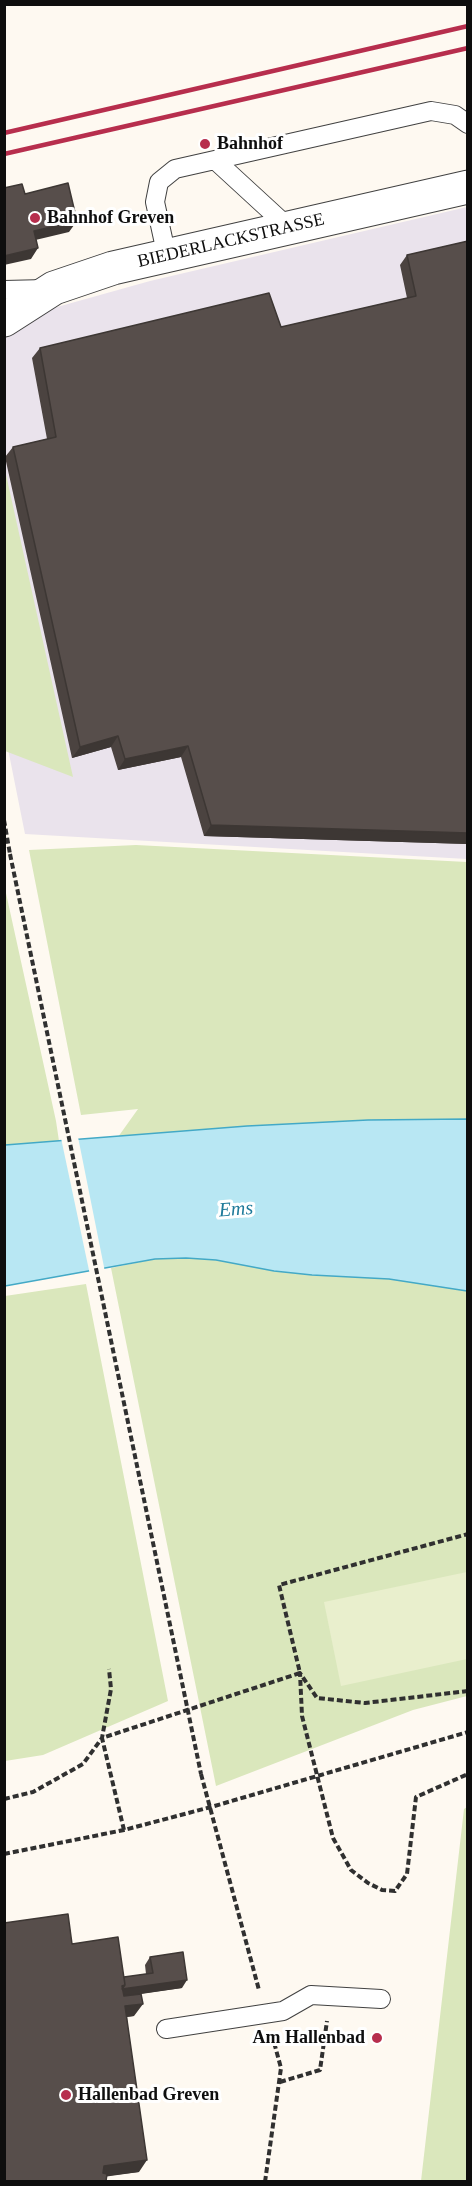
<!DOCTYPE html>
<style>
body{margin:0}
#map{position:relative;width:472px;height:2186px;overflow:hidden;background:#fef9f1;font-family:Georgia,serif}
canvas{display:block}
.frame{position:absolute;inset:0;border:6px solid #0e0e0e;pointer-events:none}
</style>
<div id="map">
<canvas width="472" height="2186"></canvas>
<div class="frame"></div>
</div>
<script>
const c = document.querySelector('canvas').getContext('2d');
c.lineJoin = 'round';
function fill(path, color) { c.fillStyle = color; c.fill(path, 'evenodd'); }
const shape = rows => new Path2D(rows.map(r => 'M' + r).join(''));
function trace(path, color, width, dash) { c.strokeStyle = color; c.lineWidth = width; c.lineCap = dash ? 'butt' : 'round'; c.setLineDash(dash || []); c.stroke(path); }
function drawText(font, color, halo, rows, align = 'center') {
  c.font = font + ' Georgia,serif'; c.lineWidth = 6; c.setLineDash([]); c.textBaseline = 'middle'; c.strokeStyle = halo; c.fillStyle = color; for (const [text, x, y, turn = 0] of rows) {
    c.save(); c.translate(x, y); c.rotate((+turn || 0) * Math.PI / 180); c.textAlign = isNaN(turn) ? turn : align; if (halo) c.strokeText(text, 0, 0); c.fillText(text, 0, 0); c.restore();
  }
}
fill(shape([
 [467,207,467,859,25,834,4,729,4,335,50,309,150,281]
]), '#eae3ec');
fill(shape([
 [5,470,73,777,5,751],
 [136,845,467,862,467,1119,368,1120,247,1126,118,1137,138,1109,81,1115,29,850],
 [4,884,56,1121,59,1141,5,1145],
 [186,1258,216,1260,274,1271,312,1275,389,1279,467,1291,467,1696,413,1710,216,1786,111,1268,155,1259],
 [86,1284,168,1701,43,1755,5,1761,5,1296],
 [467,1807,467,2181,421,2181,464,1809]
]), '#dae7bc');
fill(shape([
 [467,1572,467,1659,341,1686,324,1602]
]), '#e9efcd');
const water = shape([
 [467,1119,467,1291,389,1279,312,1275,274,1271,216,1260,186,1258,155,1259,5,1286,5,1145,247,1126,368,1120,467,1119]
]);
fill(water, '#b8e7f3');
trace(water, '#43a9c6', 1.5);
fill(shape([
 [78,1137,105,1272,90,1275,61,1138]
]), '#fef9f1');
const service = shape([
 [215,160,289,228],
 [167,257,155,202,159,182,175,169,431,111,455,115,468,124],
 [4,290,46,289],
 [166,2029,283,2011,311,1995,381,1999]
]);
const minor = shape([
 [4,320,54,288,113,268,468,187]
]);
trace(service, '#414141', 20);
trace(minor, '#414141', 35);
trace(shape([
 [4,820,10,854],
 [468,1691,365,1703,317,1698,300,1673,302,1716,333,1838,351,1870,368,1883,382,1890,395,1891,407,1874,416,1797,468,1774],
 [201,1774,259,1990],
 [4,1799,33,1792,83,1764,102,1738,111,1689,109,1669],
 [124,1830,102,1738,300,1673,279,1585,468,1534],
 [4,1854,124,1830,211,1807,468,1732],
 [280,2082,320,2070,327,2021],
 [265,2182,281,2068,272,2035]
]), '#303030', 4, [6, 3]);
trace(service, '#fff', 18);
trace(minor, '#fff', 33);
trace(shape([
 [4,133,468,26],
 [4,154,468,48]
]), '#b72e4d', 4.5);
trace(shape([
 [10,854,201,1774]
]), '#303030', 4, [6, 3]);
fill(shape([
 [468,241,468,844,204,836,181,757,118,770,111,747,72,758,5,457,13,447,47,439,32,358,40,348,281,327,407,298,400,265,407,255],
 [4,1923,72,1944,124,1977,146,1974,145,1965,150,1957,182,1988,124,1996,134,2016,127,2017,139,2172,106,2176,4,2181]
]), '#4b4340');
fill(shape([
 [77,221,69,232,27,242,34,231],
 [38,248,31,259,4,265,4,256],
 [118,736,111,747,72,758,80,747],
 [188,746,181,757,118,770,125,759],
 [211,825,468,833,468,844,204,836],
 [187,1980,182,1988,114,1998,122,1986],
 [143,2004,134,2016,117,2018,125,2006],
 [147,2160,139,2172,96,2178,104,2166]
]), '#3d3734');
const building = shape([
 [68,183,77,221,34,231,38,248,4,256,4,188,22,184,25,194,68,183],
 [468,241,468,833,211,825,188,746,125,759,118,736,80,747,13,447,56,437,40,348,269,293,281,327,416,296,407,255,468,241],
 [68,1914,72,1944,118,1937,125,1985,122,1986,124,1996,141,1994,143,2004,125,2006,147,2160,104,2166,103,2173,107,2174,106,2181,4,2181,4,1956,5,1956,4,1923,68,1914],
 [183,1952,187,1980,122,1989,125,1985,124,1977,153,1973,150,1957,183,1952]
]);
fill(building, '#574e4b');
trace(building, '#3d3734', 1.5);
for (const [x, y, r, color] of [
 [205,144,6,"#b72e4d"],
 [35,218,6,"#b72e4d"],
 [377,2038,6,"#b72e4d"],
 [66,2095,6,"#b72e4d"]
]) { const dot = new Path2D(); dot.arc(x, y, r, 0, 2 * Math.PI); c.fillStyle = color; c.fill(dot); trace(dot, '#fff', 2); }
drawText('bold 18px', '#0e0e0e', '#fff', [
 ["Bahnhof",217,144],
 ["Bahnhof Greven",47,218],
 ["Am Hallenbad",365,2038,"right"],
 ["Hallenbad Greven",78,2095]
], 'left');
drawText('18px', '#0e0e0e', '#fff', [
 ["BIEDERLACKSTRASSE",231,241,-13]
]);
drawText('italic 20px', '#1e7a9a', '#fff', [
 ["Ems",236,1210,-4]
]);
</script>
